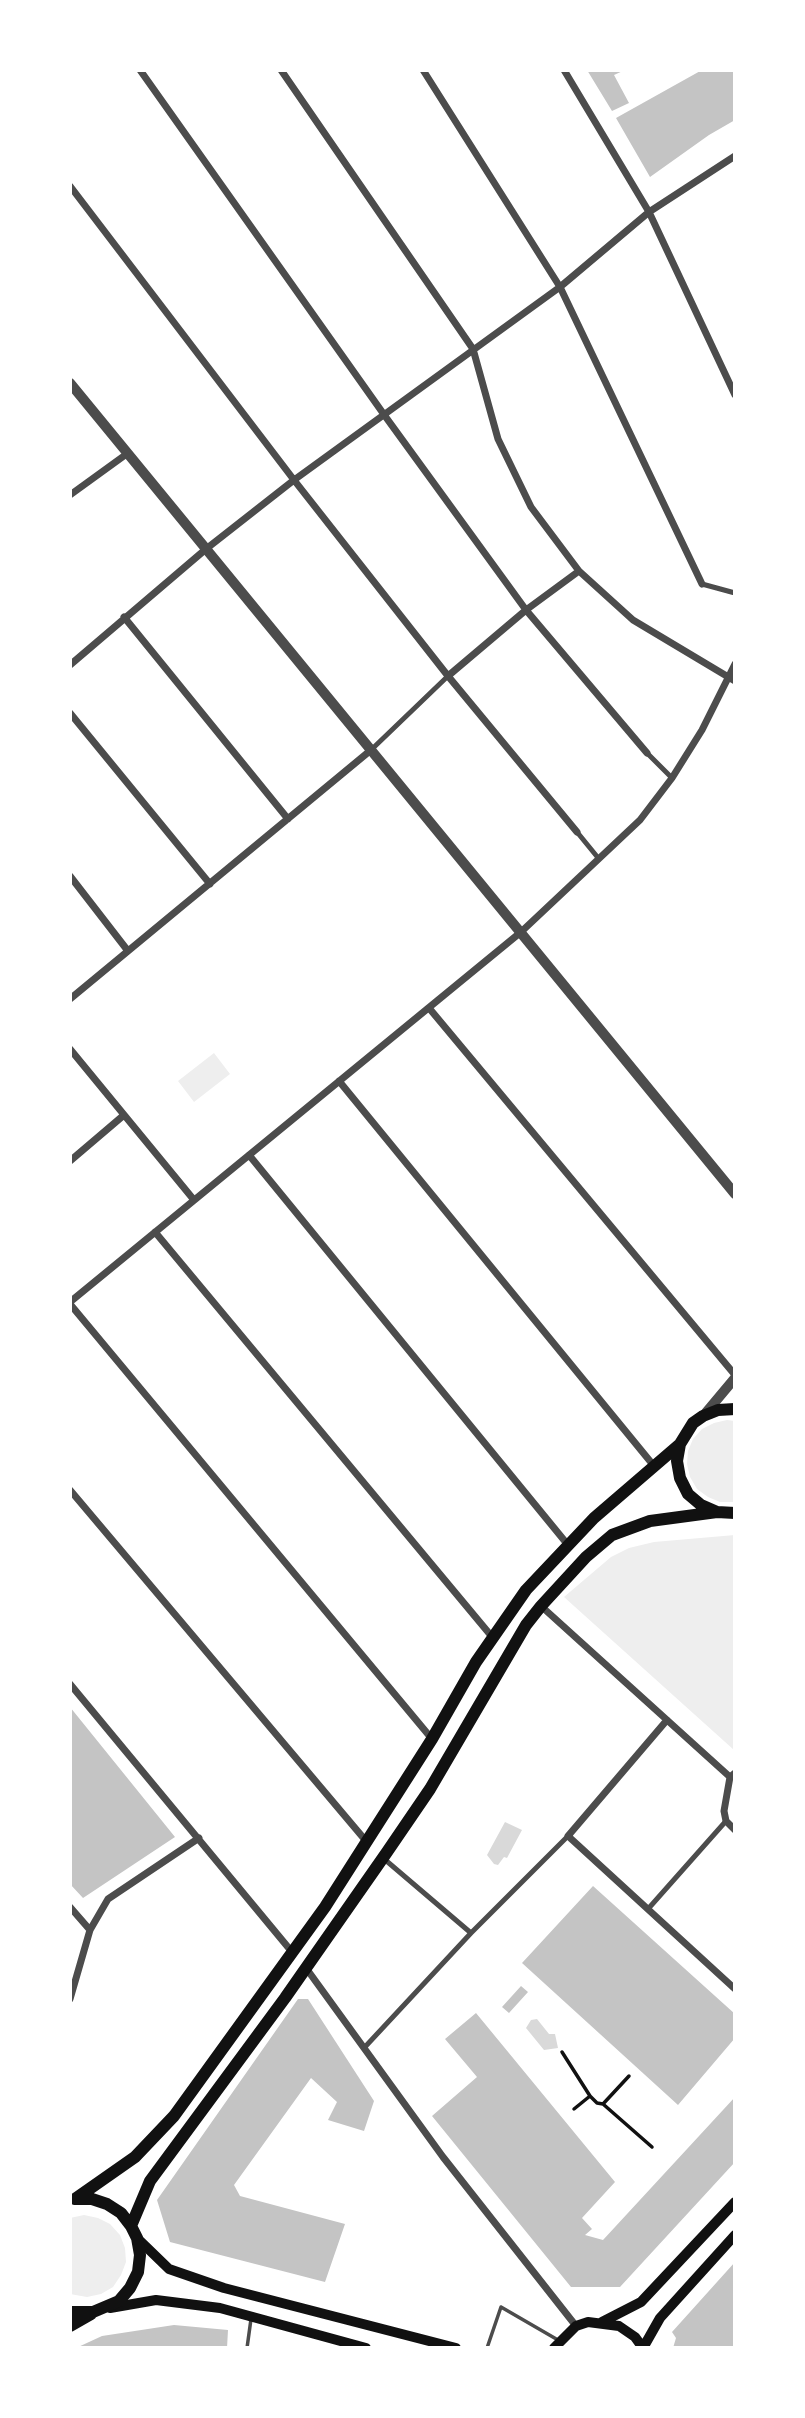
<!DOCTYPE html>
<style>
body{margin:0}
#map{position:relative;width:805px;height:2418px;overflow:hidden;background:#fff;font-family:"Sofia Sans Condensed",sans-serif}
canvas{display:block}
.frame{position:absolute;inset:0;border:72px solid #fff;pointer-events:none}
</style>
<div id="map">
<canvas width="805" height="2418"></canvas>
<div class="frame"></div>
</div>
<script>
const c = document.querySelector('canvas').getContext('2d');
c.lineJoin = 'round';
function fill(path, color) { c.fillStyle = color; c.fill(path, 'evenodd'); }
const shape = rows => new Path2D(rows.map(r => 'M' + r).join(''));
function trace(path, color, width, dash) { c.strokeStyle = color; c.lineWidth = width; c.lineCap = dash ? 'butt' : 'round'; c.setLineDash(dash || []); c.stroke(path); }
fill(shape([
 [214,1053,230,1074,194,1102,178,1081],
 [727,1420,735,1421,733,1502,720,1502,708,1497,697,1489,690,1477,687,1464,688,1451,693,1439,702,1429,714,1423],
 [735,1535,735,1750,734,1750,564,1597,611,1557,629,1548,654,1542],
 [84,2215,98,2218,110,2224,120,2235,125,2248,126,2262,121,2275,113,2287,101,2294,87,2297,70,2294,70,2218]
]), '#eee');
fill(shape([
 [505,1822,522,1830,507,1858,504,1857,498,1865,494,1864,487,1855],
 [537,2019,549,2034,555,2034,558,2048,544,2050,526,2028,531,2020]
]), '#d9d9d9');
fill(shape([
 [587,70,625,70,614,75,629,103,612,111],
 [702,70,735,70,735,120,709,135,650,177,616,118],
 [70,1707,175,1837,83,1898,70,1884],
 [593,1886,735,2014,735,2038,678,2105,522,1963],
 [521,1986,528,1992,509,2013,502,2007],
 [298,1999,308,1999,374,2101,364,2131,328,2120,337,2102,311,2078,234,2185,240,2196,345,2224,325,2282,170,2242,157,2200],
 [476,2013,615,2182,582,2218,592,2229,585,2235,603,2240,735,2097,735,2162,620,2287,571,2287,432,2116,477,2077,445,2039],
 [735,2262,735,2348,673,2348,676,2338,672,2332],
 [174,2325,228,2330,227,2348,76,2348,102,2336]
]), '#c4c4c4');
trace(shape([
 [562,2052,590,2096],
 [603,2104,652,2147],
 [574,2109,590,2096,597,2103,603,2104,629,2076]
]), '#111', 3.5);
trace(shape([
 [247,2348,251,2319],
 [487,2348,501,2307,558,2340]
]), '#4c4c4c', 3.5);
trace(shape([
 [702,584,735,593],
 [371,750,448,676],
 [647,753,672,778],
 [577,832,599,859],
 [383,1858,471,1933],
 [648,1909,726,1821],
 [364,2048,471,1933,568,1836]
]), '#4c4c4c', 5);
trace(shape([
 [140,70,385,416,526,610,647,753],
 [281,70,473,349,498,439,531,507,579,571,633,620,735,681],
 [423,70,560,287,702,584],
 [564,70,649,212,735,395],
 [70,186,294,480,448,676,577,832],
 [70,495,128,453],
 [124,617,288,819],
 [70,665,206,549,294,480,560,287,649,212,735,156],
 [448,676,526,610,579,571],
 [70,713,210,884],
 [70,876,128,951],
 [70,999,371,750],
 [429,1008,735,1375],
 [70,1049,194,1200],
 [339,1081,654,1466],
 [249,1155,568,1545],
 [70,1161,124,1115],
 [155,1232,493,1638],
 [70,1302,521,932,640,820,672,778,702,730,735,664],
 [70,1304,432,1739],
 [70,1490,366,1841],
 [541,1606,730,1777],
 [70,1684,292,1952],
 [667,1720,568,1836,735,1989],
 [735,1773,730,1777,724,1811,726,1821,735,1830],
 [70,1907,90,1930],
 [306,1968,443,2157,576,2326],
 [70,1999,90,1930,108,1899,199,1838]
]), '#4c4c4c', 7);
trace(shape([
 [70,383,735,1194],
 [704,1415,735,1378]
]), '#4c4c4c', 10);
trace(shape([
 [137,2238,169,2269,224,2288,456,2348],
 [110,2308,156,2300,220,2308,366,2348],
 [602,2322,641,2302,735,2202],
 [554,2348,576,2326,588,2322,619,2326,635,2337,643,2348,660,2318,735,2235]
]), '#111', 10);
trace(shape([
 [735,1409,718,1410,703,1416,693,1423,680,1444,677,1461,680,1478,688,1494,701,1505,717,1512,735,1513],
 [75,2199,135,2157,174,2116,325,1907,432,1739,476,1662,526,1590,594,1518,680,1444],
 [131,2226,150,2181,285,1998,387,1852,430,1789,526,1625,541,1606,586,1557,612,1535,650,1521,717,1512],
 [70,2312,93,2312,119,2301,130,2288,138,2272,140,2255,137,2238,131,2226,121,2213,107,2204,92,2199,76,2199],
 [70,2326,91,2314]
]), '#111', 12);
</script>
